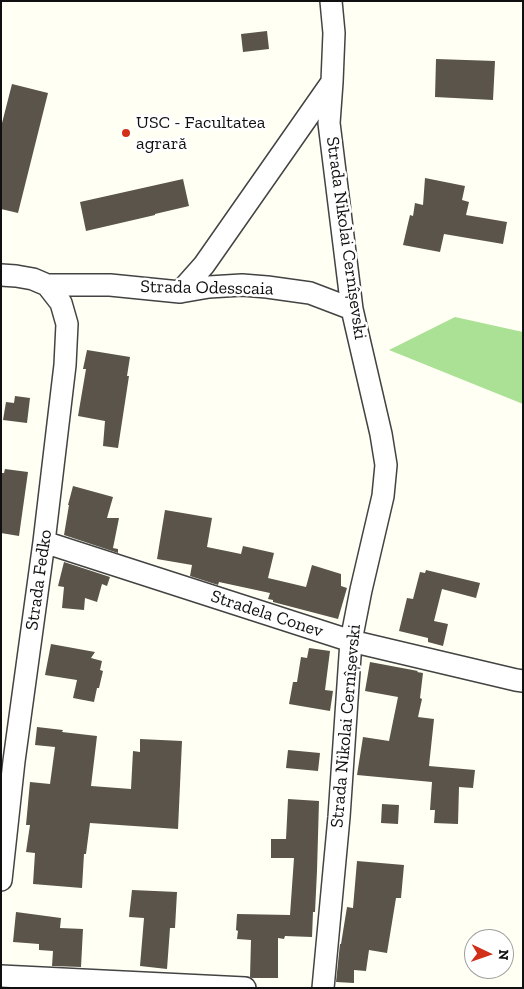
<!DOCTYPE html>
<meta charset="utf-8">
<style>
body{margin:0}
#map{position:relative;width:524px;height:989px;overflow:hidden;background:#fffff3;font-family:"Zilla Slab",serif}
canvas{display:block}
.frame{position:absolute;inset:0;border:2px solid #101010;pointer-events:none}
.north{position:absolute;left:464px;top:929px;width:50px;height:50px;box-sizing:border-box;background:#fff;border:1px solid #9f9f9f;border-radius:50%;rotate:93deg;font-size:14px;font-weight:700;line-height:20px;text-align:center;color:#101010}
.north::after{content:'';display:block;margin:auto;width:18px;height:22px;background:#d12f18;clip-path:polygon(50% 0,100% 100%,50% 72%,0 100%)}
</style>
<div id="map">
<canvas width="524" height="989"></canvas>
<div class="frame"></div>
<div class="north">N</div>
</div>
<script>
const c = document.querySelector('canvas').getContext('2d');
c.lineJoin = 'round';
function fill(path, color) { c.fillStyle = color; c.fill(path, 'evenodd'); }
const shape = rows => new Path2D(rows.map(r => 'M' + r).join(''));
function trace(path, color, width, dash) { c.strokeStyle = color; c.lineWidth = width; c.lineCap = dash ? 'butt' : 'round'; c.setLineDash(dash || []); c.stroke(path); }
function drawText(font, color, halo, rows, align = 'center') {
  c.font = font + ' "Zilla Slab",serif'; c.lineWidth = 5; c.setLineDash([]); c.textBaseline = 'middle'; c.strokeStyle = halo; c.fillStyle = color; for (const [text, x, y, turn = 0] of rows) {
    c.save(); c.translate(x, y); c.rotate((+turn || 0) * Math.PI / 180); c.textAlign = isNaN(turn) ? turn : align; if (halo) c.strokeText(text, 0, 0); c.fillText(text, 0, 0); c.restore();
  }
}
fill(shape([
 [455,317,523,332,523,404,389,350]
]), '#aae195');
fill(shape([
 [267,31,269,49,243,52,241,34],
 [436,59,495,61,493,100,435,97],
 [12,84,48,93,18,213,1,209,1,127],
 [425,178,465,186,462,200,469,202,466,215,507,222,503,244,444,234,440,252,403,245,410,215,413,216,415,203,423,205],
 [183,179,189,206,155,214,155,215,86,231,80,202],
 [87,350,130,357,127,376,129,376,118,448,103,446,105,421,78,416,86,369,83,369],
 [15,396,30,398,27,423,3,420,6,402,14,403],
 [5,469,28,472,19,536,1,533,1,473,4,473],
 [73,486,113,497,107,518,119,518,113,548,118,549,118,553,64,535,69,505,68,505],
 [165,510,212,518,207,547,241,554,243,546,274,553,268,578,306,587,312,565,341,574,341,586,347,588,338,619,273,602,273,600,268,599,270,593,219,582,218,585,190,576,192,565,157,559],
 [64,562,110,577,107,586,102,584,97,602,85,598,84,610,62,608,64,587,58,586],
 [426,570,480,583,476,598,442,589,434,621,448,624,443,646,428,642,428,638,399,631,407,598,413,599,420,572,425,573],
 [51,644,95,652,91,658,102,661,100,670,103,671,99,688,97,688,94,702,73,698,77,680,45,675],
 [309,648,330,651,325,690,333,691,330,711,289,704,293,682,297,682,301,657,307,658],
 [370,662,418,671,417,672,423,673,420,698,422,699,418,717,434,719,429,766,475,770,473,788,459,787,458,824,434,823,435,810,430,810,432,782,357,775,363,737,389,741,398,697,365,691],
 [37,727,63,730,62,732,97,736,91,786,131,789,133,751,140,752,140,739,182,741,178,829,90,823,86,854,84,854,82,888,33,884,35,853,26,852,30,825,26,825,30,782,50,784,55,747,35,745],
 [288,750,320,753,318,771,286,768],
 [288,799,319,801,317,871,315,912,313,912,312,937,285,936,284,939,278,938,278,978,252,978,250,977,251,940,237,939,238,931,236,930,237,914,290,915,294,858,271,858,271,839,286,839],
 [382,804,399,805,398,824,381,823],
 [357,861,404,865,401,898,396,898,387,953,369,950,366,971,354,970,354,983,336,982,340,944,341,944,347,907,353,908],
 [132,890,177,892,175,928,170,928,167,969,140,966,144,918,129,917],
 [16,912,61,918,60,928,83,929,81,967,52,966,53,951,39,950,39,944,13,942]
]), '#5a544b');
const minor = shape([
 [1,275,16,276,33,279,47,285,110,285,180,292,209,287,242,285,267,287,310,293,352,309],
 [180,292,204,265,332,82,334,33,331,1],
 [44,542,351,641,516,680,523,681],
 [1,880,14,761,44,542,65,365,67,324,61,303,47,285],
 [1,976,245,988],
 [323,988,339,817,351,641,361,590,383,496,386,465,381,434,352,309,329,123,332,82]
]);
trace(minor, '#434343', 24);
trace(minor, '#fff', 21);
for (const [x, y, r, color] of [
 [126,133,5,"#d12f18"]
]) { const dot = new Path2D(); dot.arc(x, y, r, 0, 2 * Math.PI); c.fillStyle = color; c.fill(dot); trace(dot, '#fff', 2); }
drawText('18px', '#101010', '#fff', [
 ["USC - Facultatea",136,123],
 ["agrară",136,144]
], 'left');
drawText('18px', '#101010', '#fff', [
 ["Strada Nikolai Cernîșevski",346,238,82],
 ["Strada Odesscaia",207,288,1],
 ["Strada Fedko",39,580,-82],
 ["Stradela Conev",267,614,18],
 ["Strada Nikolai Cernîșevski",346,726,-85]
]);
</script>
